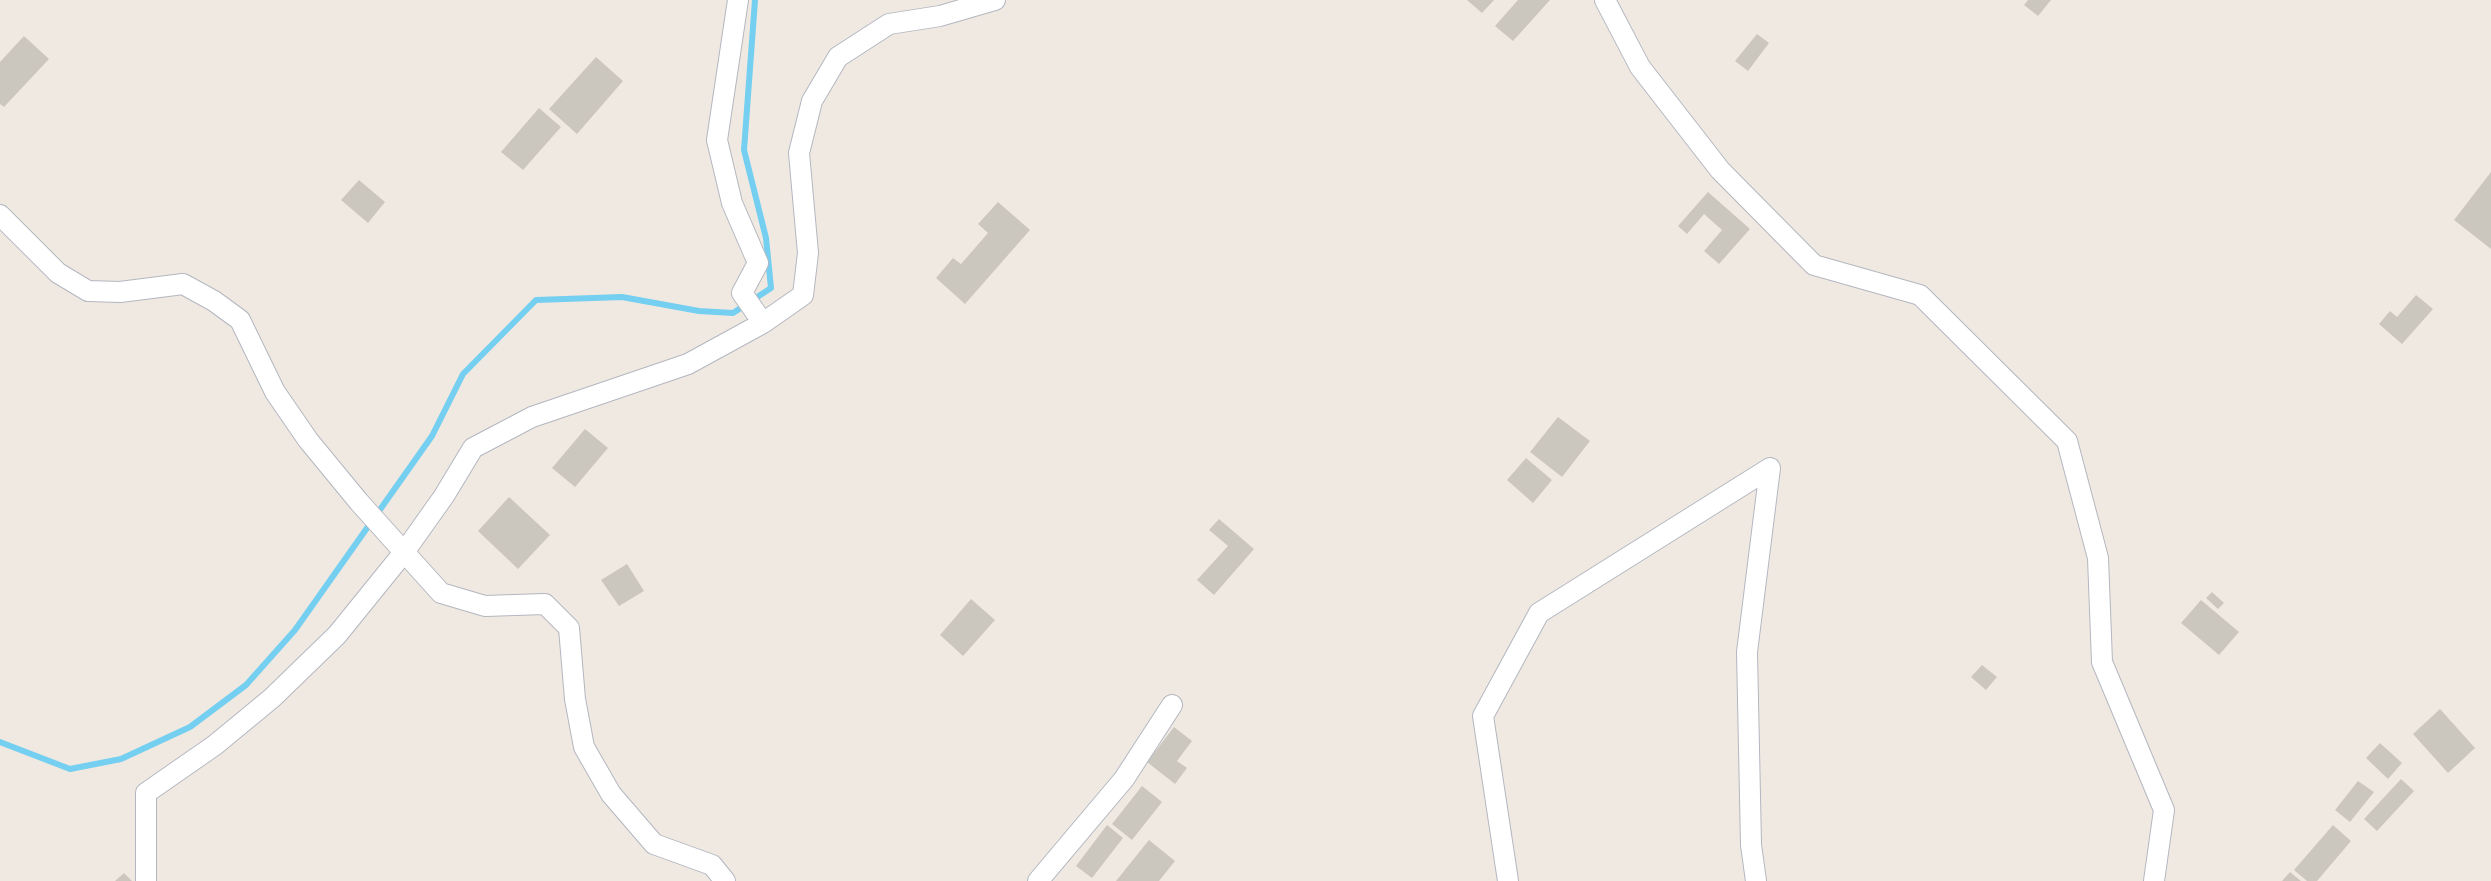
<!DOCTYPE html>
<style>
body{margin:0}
canvas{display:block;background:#efe9e1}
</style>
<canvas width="2491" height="881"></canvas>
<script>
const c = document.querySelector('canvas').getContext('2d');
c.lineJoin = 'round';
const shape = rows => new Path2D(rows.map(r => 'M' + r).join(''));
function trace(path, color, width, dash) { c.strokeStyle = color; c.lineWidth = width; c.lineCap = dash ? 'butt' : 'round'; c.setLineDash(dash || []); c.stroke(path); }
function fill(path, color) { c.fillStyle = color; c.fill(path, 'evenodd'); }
trace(shape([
 [0,742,70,769,121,759,190,727,246,685,295,630,432,436,463,374,536,300,622,297,699,311,733,313,771,288,766,238,744,150,755,0]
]), '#75cff0', 6);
fill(shape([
 [1467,0,1494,0,1482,13],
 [1518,0,1550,0,1513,41,1495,26],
 [2028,0,2051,0,2038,16,2024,5],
 [1757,34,1769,43,1748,71,1735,61],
 [24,36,49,59,4,107,0,104,0,62],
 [596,57,623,81,577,134,549,109],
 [539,108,561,127,523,170,501,152],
 [2491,172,2491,249,2454,220],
 [359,180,385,202,368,223,341,200],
 [1708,192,1750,229,1719,264,1704,251,1722,230,1704,214,1687,234,1678,226],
 [998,202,1030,230,965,304,936,278,953,258,961,264,988,233,978,224],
 [2416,295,2433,309,2402,344,2379,324,2390,311,2397,317],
 [1558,417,1590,441,1562,477,1530,452],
 [585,429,608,448,575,487,552,468],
 [1526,458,1552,480,1533,503,1507,480],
 [509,497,550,535,518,569,478,531],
 [1219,519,1254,549,1214,595,1197,580,1228,546,1209,530],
 [627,564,644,591,619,606,601,580],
 [2212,592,2224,603,2218,609,2206,598],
 [971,599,995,620,963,656,940,635],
 [2201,600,2239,632,2219,655,2181,623],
 [1982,665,1997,677,1986,690,1971,677],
 [2440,709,2475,748,2448,773,2413,734],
 [1174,727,1192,741,1177,761,1187,768,1175,784,1147,762],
 [2380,743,2402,763,2388,779,2366,758],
 [2401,779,2414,791,2377,831,2364,819],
 [2358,781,2374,792,2350,822,2335,810],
 [1142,786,1162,802,1132,840,1112,824],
 [1107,825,1123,838,1092,878,1076,866],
 [2333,825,2351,841,2317,881,2307,881,2294,870],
 [1149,840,1175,861,1159,881,1116,881],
 [2290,872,2301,881,2282,881],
 [124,873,132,881,115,881]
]), '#cbc7bf');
const minor = shape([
 [738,0,717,140,732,203,758,263,742,293,763,323],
 [1605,0,1640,67,1720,170,1814,265,1920,295,2067,441,2098,558,2102,662,2164,810,2154,881],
 [0,215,58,273,88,291,120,292,183,284,214,301,240,320,275,392,308,440,359,502,441,593,485,606,545,604,569,628,575,699,584,747,611,794,654,844,712,865,725,881],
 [146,881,146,793,215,745,272,698,337,635,405,551,444,496,473,448,532,417,688,364,763,323,803,295,808,253,799,153,812,101,838,57,889,24,940,16,995,0],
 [1038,881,1124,779,1172,705],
 [1508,881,1483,716,1539,613,1770,468,1747,652,1751,845,1756,881]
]);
trace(minor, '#b4b7c1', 22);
trace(minor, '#fff', 20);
</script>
